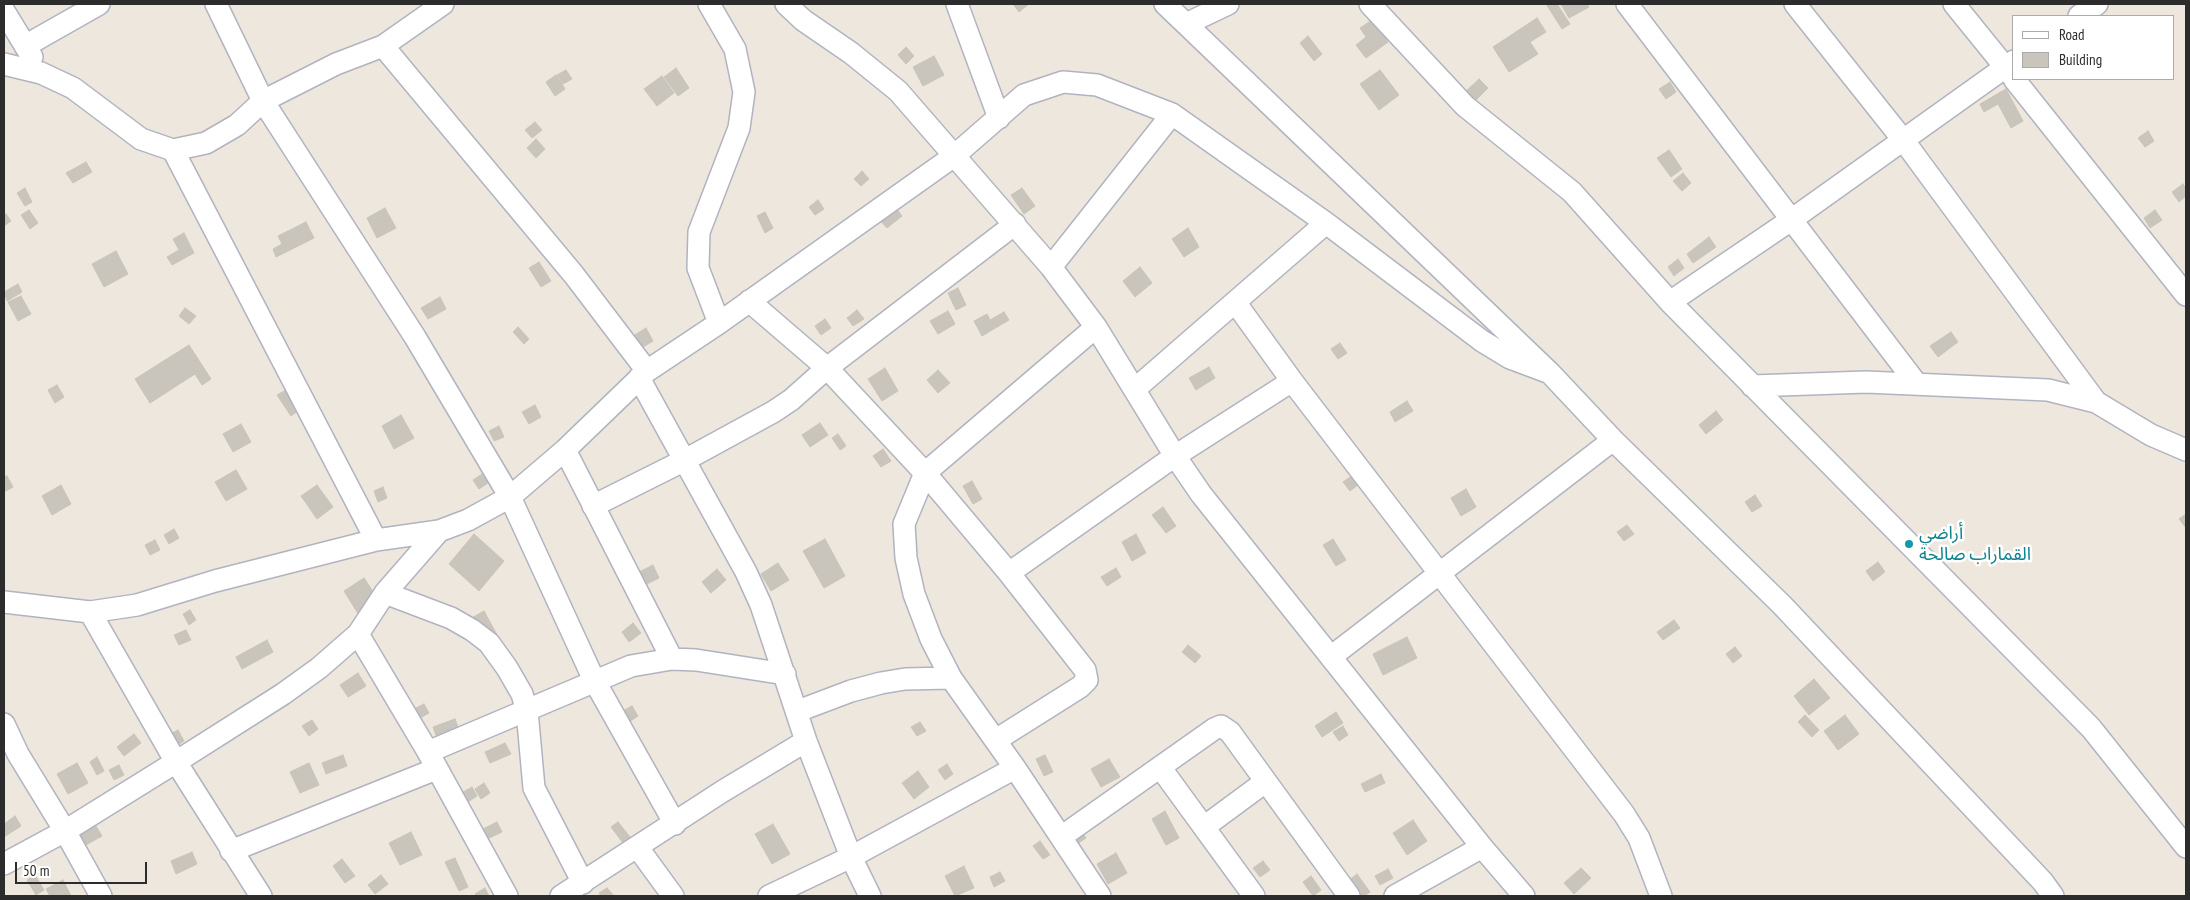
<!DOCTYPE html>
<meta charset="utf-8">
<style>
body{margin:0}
#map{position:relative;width:2190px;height:900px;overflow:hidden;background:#eee7dd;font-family:"PT Sans Narrow",sans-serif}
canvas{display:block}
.frame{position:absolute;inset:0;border:5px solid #2c2c2c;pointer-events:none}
.legend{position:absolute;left:2012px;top:15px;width:162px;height:65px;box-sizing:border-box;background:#fff;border:1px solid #ababab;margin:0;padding:6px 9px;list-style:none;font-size:15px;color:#2c2c2c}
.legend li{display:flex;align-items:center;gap:10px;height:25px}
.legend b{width:25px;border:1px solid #ababab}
.scale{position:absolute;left:15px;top:862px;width:132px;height:22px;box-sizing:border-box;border:2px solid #2c2c2c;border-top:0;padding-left:6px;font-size:15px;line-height:18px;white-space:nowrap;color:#2c2c2c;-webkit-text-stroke:4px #fff;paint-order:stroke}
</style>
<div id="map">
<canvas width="2190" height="900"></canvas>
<div class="frame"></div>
<ul class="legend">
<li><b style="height:6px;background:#fff"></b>Road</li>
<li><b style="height:14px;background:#c9c5bc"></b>Building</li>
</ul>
<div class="scale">50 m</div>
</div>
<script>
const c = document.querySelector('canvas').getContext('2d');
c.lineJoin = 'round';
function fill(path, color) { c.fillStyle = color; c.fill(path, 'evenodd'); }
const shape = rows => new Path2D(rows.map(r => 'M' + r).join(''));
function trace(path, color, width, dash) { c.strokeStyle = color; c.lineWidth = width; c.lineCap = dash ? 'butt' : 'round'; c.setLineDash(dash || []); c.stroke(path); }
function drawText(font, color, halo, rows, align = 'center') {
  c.font = font + ' "PT Sans Narrow","Noto Sans Arabic",sans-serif'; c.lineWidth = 5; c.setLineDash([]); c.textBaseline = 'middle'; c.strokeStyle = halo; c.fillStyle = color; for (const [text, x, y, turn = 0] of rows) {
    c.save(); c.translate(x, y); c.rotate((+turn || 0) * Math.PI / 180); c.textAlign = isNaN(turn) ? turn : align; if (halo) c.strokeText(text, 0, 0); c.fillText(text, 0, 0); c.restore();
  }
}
const building = shape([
 [1013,4,1029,4,1019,12,1013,4],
 [1546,4,1557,4,1570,24,1562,29,1546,4],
 [1561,4,1587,4,1589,7,1569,18,1561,4],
 [1537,18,1546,32,1530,42,1538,54,1509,72,1493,47,1537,18],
 [1372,20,1388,42,1366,58,1356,45,1366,37,1360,28,1372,20],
 [1308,36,1322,54,1314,61,1300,43,1308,36],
 [906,47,914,56,906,64,898,55,906,47],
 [934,56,944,75,923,86,913,67,934,56],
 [676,68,689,88,678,96,664,77,676,68],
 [566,70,572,79,563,84,557,75,566,70],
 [1380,70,1399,95,1379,110,1360,84,1380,70],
 [556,75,565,89,555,96,546,82,556,75],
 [662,76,674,93,657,106,644,89,662,76],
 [1479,79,1488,88,1472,104,1463,94,1479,79],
 [1670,82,1676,92,1666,99,1659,89,1670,82],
 [2006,89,2023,121,2011,128,1998,104,1984,112,1980,104,2006,89],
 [535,122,542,130,532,138,525,130,535,122],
 [2148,131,2154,141,2145,147,2138,138,2148,131],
 [536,139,545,149,536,158,527,148,536,139],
 [1669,150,1682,169,1671,177,1657,158,1669,150],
 [86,162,92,172,73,183,66,173,86,162],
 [862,171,869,179,861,186,854,179,862,171],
 [1683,173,1691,183,1682,191,1673,181,1683,173],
 [2183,184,2186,189,2186,196,2179,202,2172,192,2183,184],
 [25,188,32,202,25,206,17,193,25,188],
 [1022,188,1035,206,1024,214,1011,195,1022,188],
 [818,200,824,209,815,215,809,207,818,200],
 [893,204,902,216,887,228,877,217,893,204],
 [385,208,396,228,377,238,367,218,385,208],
 [29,210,38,223,30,229,21,215,29,210],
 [2155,210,2162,220,2150,228,2144,218,2155,210],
 [765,212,773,228,765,233,757,216,765,212],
 [6,214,11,221,4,226,4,215,6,214],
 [306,222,314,238,276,257,273,249,282,244,278,236,306,222],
 [1188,228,1199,247,1184,257,1172,239,1188,228],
 [184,233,194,253,172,265,167,257,179,250,173,239,184,233],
 [1709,237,1716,247,1693,263,1687,254,1709,237],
 [116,251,128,274,104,287,92,264,116,251],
 [1678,259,1684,268,1674,276,1668,267,1678,259],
 [539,262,551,281,541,287,529,268,539,262],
 [1140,267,1152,283,1135,297,1123,281,1140,267],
 [18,284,22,292,7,301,4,292,18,284],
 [958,288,966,305,956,310,948,293,958,288],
 [21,296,31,314,18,321,8,302,21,296],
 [440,297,446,309,428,319,421,308,440,297],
 [185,308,196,316,189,324,179,316,185,308],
 [857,310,864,319,853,326,847,318,857,310],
 [948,311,955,324,938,334,930,321,948,311],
 [1004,312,1009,320,982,336,974,321,987,314,990,320,1004,312],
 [825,319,831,328,821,335,815,326,825,319],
 [518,327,529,339,524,344,513,332,518,327],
 [646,328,653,341,638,350,630,338,646,328],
 [1951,332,1958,342,1938,357,1930,346,1951,332],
 [1340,343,1347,353,1338,359,1331,349,1340,343],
 [189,345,211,379,202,385,195,374,150,403,135,379,189,345],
 [1209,367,1215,378,1196,390,1189,378,1209,367],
 [885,368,898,391,882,401,868,379,885,368],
 [938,370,950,383,938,393,927,380,938,370],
 [57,385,64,397,55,403,48,390,57,385],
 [286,390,299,410,291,416,277,395,286,390],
 [1407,401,1413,411,1395,422,1390,412,1407,401],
 [535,405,541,417,529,424,522,412,535,405],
 [1716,411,1723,420,1706,434,1699,425,1716,411],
 [401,415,414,438,394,449,382,426,401,415],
 [820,423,828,435,810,447,802,435,820,423],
 [241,424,251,442,233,452,223,434,241,424],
 [499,426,504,437,494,441,489,431,499,426],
 [838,434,846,446,840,450,832,438,838,434],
 [883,449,891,461,881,467,873,456,883,449],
 [236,470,247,489,226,501,215,482,236,470],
 [482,474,488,483,479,489,473,480,482,474],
 [1353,475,1359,484,1350,491,1343,482,1353,475],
 [7,476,13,487,4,492,4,477,7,476],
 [972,481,982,499,973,504,963,486,972,481],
 [61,485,71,504,52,515,42,496,61,485],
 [317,485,333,507,317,519,301,496,317,485],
 [383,487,387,498,378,502,374,491,383,487],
 [1466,489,1476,507,1461,516,1451,498,1466,489],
 [1755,495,1762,506,1752,512,1745,502,1755,495],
 [1163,507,1176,526,1166,533,1152,515,1163,507],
 [2186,514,2186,528,2179,519,2186,514],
 [1627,525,1634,534,1624,541,1617,532,1627,525],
 [174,529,179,538,169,544,164,535,174,529],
 [474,534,504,561,479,591,449,564,474,534],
 [1136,534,1146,553,1132,561,1122,542,1136,534],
 [825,539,845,576,824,588,803,551,825,539],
 [1333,539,1346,560,1336,566,1323,545,1333,539],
 [155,540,160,550,150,555,145,545,155,540],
 [1878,562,1885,572,1873,581,1866,571,1878,562],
 [778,563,789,580,771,591,761,574,778,563],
 [653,565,659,578,637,589,631,576,653,565],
 [1116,568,1121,577,1107,586,1101,577,1116,568],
 [717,569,726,580,711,593,702,582,717,569],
 [364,578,380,602,359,615,344,591,364,578],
 [190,610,196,620,189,625,183,614,190,610],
 [484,611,502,644,470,619,484,611],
 [1674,620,1680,628,1663,640,1657,632,1674,620],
 [633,623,641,633,629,642,622,632,633,623],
 [186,630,191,640,179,645,174,635,186,630],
 [1407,637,1417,658,1383,675,1373,654,1407,637],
 [267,640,273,652,242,669,236,657,267,640],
 [1188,645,1201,656,1195,663,1182,652,1188,645],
 [1735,647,1742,656,1733,663,1726,654,1735,647],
 [358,673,366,686,348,697,340,685,358,673],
 [1814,679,1830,698,1809,715,1794,696,1814,679],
 [424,704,429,713,411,723,406,713,424,704],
 [632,706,638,716,629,722,613,716,632,706],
 [1336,712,1343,723,1322,737,1315,726,1336,712],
 [1805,715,1819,730,1812,737,1798,722,1805,715],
 [1845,715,1859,734,1838,750,1824,731,1845,715],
 [455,719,459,730,437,738,433,727,455,719],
 [312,720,318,729,309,736,302,726,312,720],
 [920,722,926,731,917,736,911,727,920,722],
 [1343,726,1348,735,1339,741,1333,732,1343,726],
 [178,730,184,741,171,749,164,738,178,730],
 [134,734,141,743,124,756,117,747,134,734],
 [505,743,511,754,490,763,485,752,505,743],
 [343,755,347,766,326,774,322,763,343,755],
 [1045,755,1053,772,1044,776,1036,759,1045,755],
 [97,757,104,771,97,775,90,762,97,757],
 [1109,759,1120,777,1101,787,1091,769,1109,759],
 [77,763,88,783,68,794,57,774,77,763],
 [309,763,319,785,300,793,290,772,309,763],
 [947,764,953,774,945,780,938,770,947,764],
 [119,765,124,775,114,780,109,770,119,765],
 [918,771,929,787,914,799,902,783,918,771],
 [1381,774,1385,783,1365,792,1361,784,1381,774],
 [484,783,490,793,481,799,475,789,484,783],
 [472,787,477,796,468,802,463,792,472,787],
 [1165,811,1179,838,1166,845,1152,819,1165,811],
 [15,816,21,826,4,837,4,824,15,816],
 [91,818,102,836,86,845,76,827,91,818],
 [1413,820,1427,841,1407,855,1393,833,1413,820],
 [497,822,502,832,485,840,481,830,497,822],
 [618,822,630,837,623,843,611,827,618,822],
 [773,824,790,854,772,864,755,834,773,824],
 [1081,830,1086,838,1077,844,1072,836,1081,830],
 [411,832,422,855,400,865,389,843,411,832],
 [1040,841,1050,855,1043,859,1033,846,1040,841],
 [192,852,197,864,176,874,171,861,192,852],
 [1116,853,1127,873,1108,884,1097,864,1116,853],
 [455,858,468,887,459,891,445,862,455,858],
 [342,859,355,876,345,883,333,866,342,859],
 [1263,861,1270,870,1260,877,1253,868,1263,861],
 [964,866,974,888,955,896,945,876,964,866],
 [1581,868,1591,878,1574,894,1564,883,1581,868],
 [1388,869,1393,878,1380,885,1375,876,1388,869],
 [1000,872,1005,881,994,887,990,877,1000,872],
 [1357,874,1370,892,1364,896,1358,896,1347,882,1357,874],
 [35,875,44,890,36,895,27,880,35,875],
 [381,875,388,884,375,894,368,885,381,875],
 [1311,876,1321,890,1313,896,1303,882,1311,876],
 [63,880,71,896,50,896,46,889,63,880],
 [485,888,489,896,477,896,475,894,485,888],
 [607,888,614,896,601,896,599,893,607,888]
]);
fill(building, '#c9c5bc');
trace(building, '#cac4b6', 1);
const street = shape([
 [216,4,263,101,415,337,510,497,594,680,675,824],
 [709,4,735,49,744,92,739,128,699,232,698,268,719,323],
 [786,4,803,20,851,53,898,91,1051,267,1096,327,1175,456,1201,494,1482,847,1524,896],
 [957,4,999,118],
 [1165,4,1550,373,1613,440,1782,605,2043,882,2053,896],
 [1370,4,1465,106,1572,192,1670,302,2091,728,2186,847],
 [1627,4,1916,383],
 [1795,4,1904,141,2096,402],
 [1954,4,2014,78],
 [4,11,32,57],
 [2079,16,2097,4],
 [1186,24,1228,4],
 [25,46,99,4],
 [383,46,574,275,647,371],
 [4,64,41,73,73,88,141,139,173,150,206,143,237,125,263,101,336,64,383,46,443,4],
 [2014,79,2186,295],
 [173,150,376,540],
 [1051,267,1172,114],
 [749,301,827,368,925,473,1009,573,1085,670,1087,680,1080,687,996,740],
 [1235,302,1292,381,1624,814,1639,838,1661,896],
 [1670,302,1791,220,2014,61],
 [1096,327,925,473,904,524,906,558,914,594,931,639,951,678,1015,768,1100,896],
 [639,378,746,572,761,605,806,741,851,857,870,896],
 [1752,386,1866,382,2048,390,2096,402,2151,435,2186,450],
 [1135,389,1326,223],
 [565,450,672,659],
 [593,506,685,460,773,412,791,400,827,368,1015,224],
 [1009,573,1175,456,1292,381],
 [385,593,451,618,472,630,489,643,507,668,522,694,527,711,534,788,583,883],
 [4,602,90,612,137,605,215,581,376,540,439,531,468,520,510,497,565,450,647,371,719,323,954,156,1024,95,1063,82,1097,85,1172,114,1326,223,1482,341,1510,358,1550,373],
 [90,612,176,762,261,896],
 [358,634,428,752,507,896],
 [1332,656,1613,440],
 [798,711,851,691,881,683,905,679,951,678],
 [4,724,18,754,65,831,101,896],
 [428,752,631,666,672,659,696,660,785,674],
 [1160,767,1254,896],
 [1204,827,1265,782],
 [1061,837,1214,729,1221,726,1230,732,1349,896],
 [638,848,673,896],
 [231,851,436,769],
 [4,864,65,831,176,762,283,694,319,668,358,634,385,593,439,531],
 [561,896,723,791,806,741],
 [769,896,851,857,1015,768],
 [1395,896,1482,847]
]);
trace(street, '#b1b3c0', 24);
trace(street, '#fff', 21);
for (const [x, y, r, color] of [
 [1909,544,5,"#0f9aa8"]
]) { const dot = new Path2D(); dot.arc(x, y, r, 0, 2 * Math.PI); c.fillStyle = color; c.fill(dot); trace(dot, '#fff', 2); }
drawText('18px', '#0d838f', '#fff', [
 ["أراضي",1919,534],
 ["القماراب صالحة",1919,555]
], 'left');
</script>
